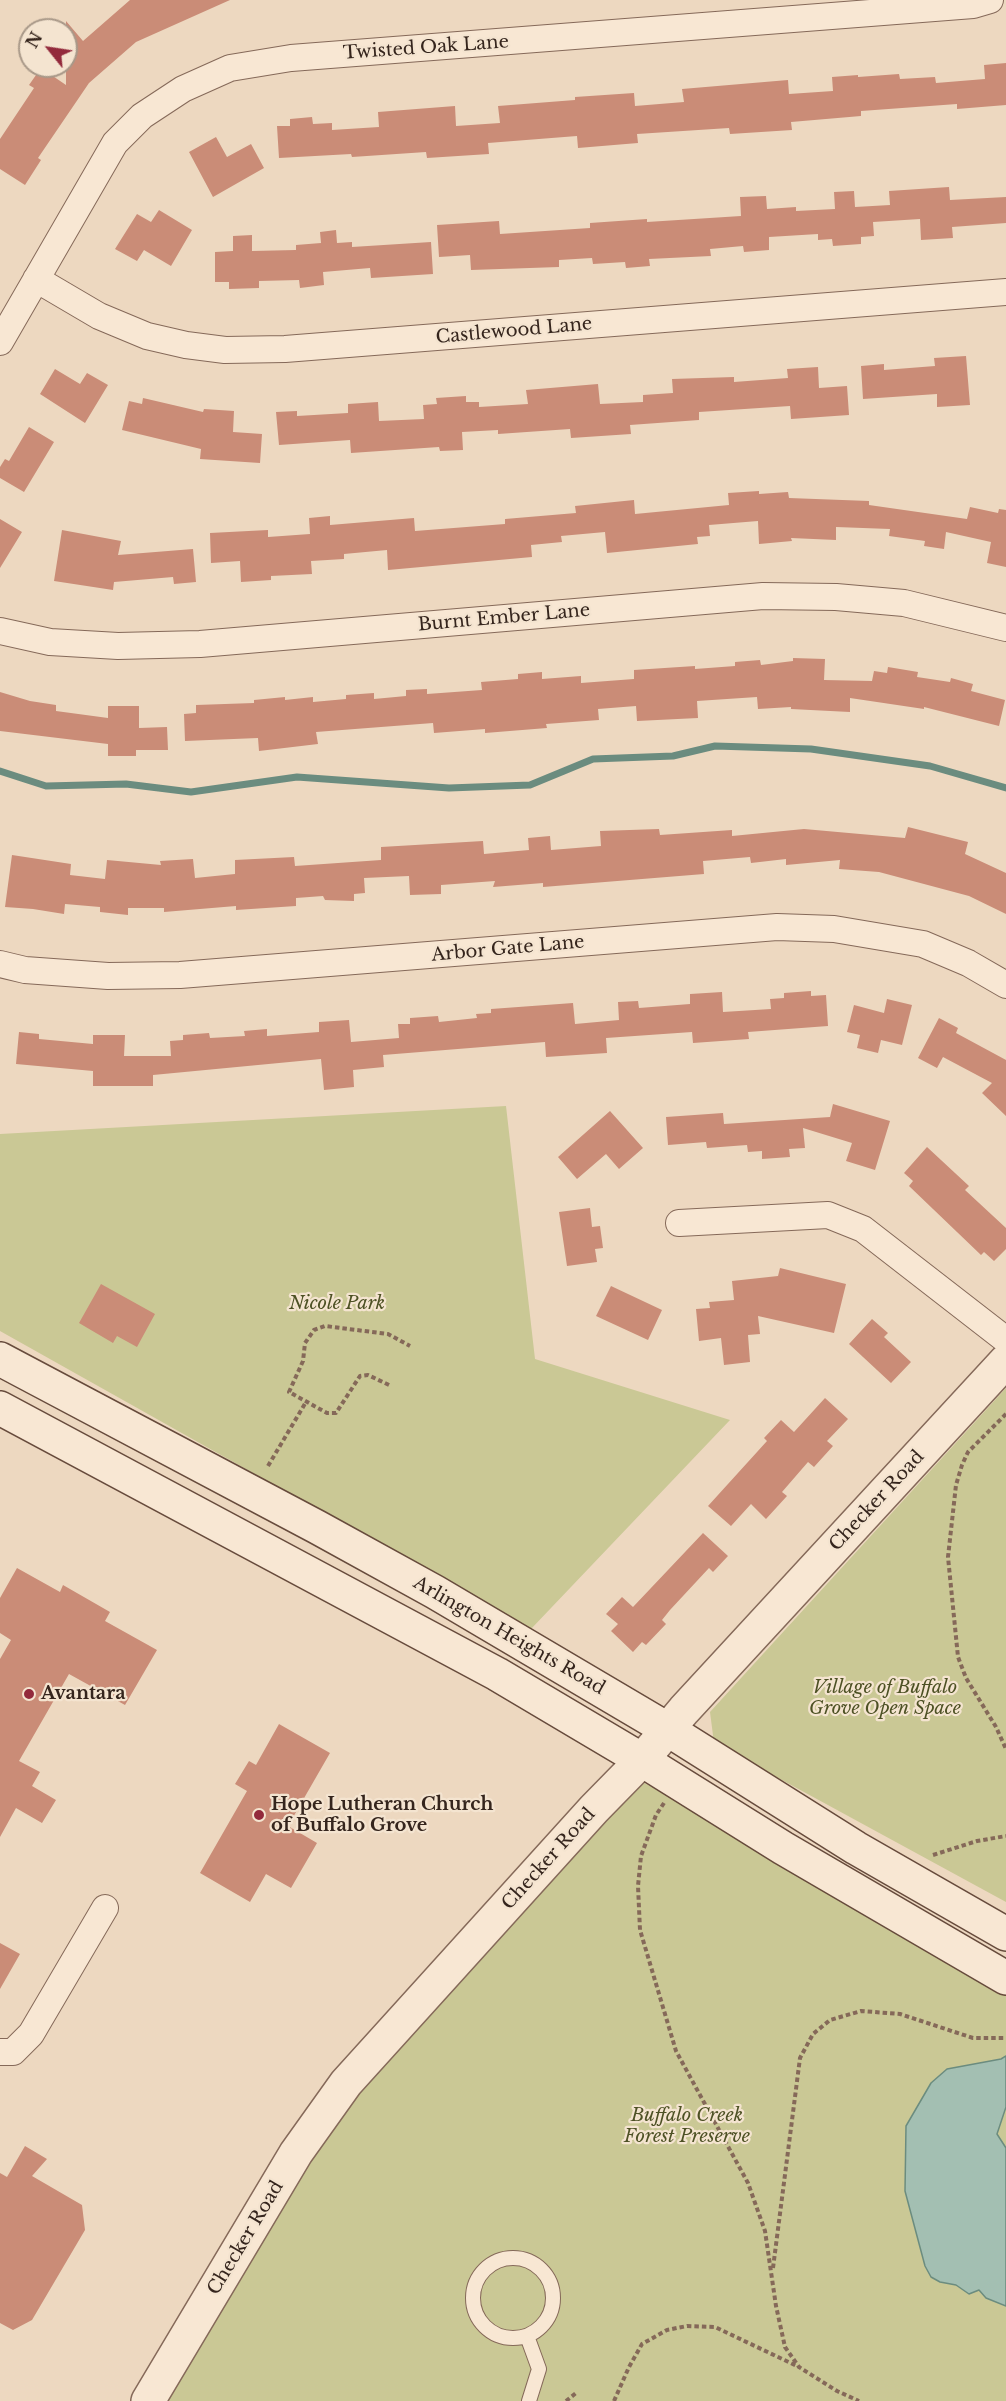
<!DOCTYPE html>
<style>
body{margin:0}
#map{position:relative;width:1006px;height:2401px;overflow:hidden;background:#edd8c0;font-family:"Libre Baskerville",serif}
canvas{display:block}
.north{position:absolute;left:18px;top:18px;width:60px;height:60px;box-sizing:border-box;background:#f4e4d0;border:2px solid #a89888;border-radius:50%;rotate:300deg;font-size:16px;font-weight:700;line-height:24px;text-align:center;color:#35251d}
.north::after{content:'';display:block;margin:auto;width:21px;height:27px;background:#932a3c;clip-path:polygon(50% 0,100% 100%,50% 72%,0 100%)}
</style>
<div id="map">
<canvas width="1006" height="2401"></canvas>
<div class="north">N</div>
</div>
<script>
const c = document.querySelector('canvas').getContext('2d');
c.lineJoin = 'round';
function fill(path, color) { c.fillStyle = color; c.fill(path, 'evenodd'); }
const shape = rows => new Path2D(rows.map(r => 'M' + r).join(''));
function trace(path, color, width, dash) { c.strokeStyle = color; c.lineWidth = width; c.lineCap = dash ? 'butt' : 'round'; c.setLineDash(dash || []); c.stroke(path); }
function drawText(font, color, halo, rows, align = 'center') {
  c.font = font + ' "Libre Baskerville",serif'; c.lineWidth = 4.5; c.setLineDash([]); c.textBaseline = 'middle'; c.strokeStyle = halo; c.fillStyle = color; for (const [text, x, y, turn = 0] of rows) {
    c.save(); c.translate(x, y); c.rotate((+turn || 0) * Math.PI / 180); c.textAlign = isNaN(turn) ? turn : align; if (halo) c.strokeText(text, 0, 0); c.fillText(text, 0, 0); c.restore();
  }
}
fill(shape([
 [506,1106,535,1359,730,1420,531,1629,0,1331,0,1134],
 [1006,1388,1006,1902,714,1743,710,1712],
 [644,1783,690,1806,909,1941,1006,1996,1006,2401,160,2401,324,2130,560,1859]
]), '#cac895');
const water = shape([
 [1006,2056,1006,2107,997,2134,1006,2148,1006,2306,986,2298,979,2290,969,2294,956,2285,940,2282,931,2277,925,2266,905,2191,906,2126,931,2083,947,2069,1001,2059,1006,2056]
]);
fill(water, '#a3bfb2');
trace(water, '#6b8c7f', 1.5);
trace(shape([
 [0,771,46,786,126,784,191,792,297,777,449,788,530,785,593,759,673,756,715,746,811,749,930,766,1006,788]
]), '#6b8c7f', 7);
fill(shape([
 [130,0,230,0,136,42,89,83,38,158,41,160,25,185,0,169,0,139,34,88,29,85,41,68,66,85,66,21,83,41],
 [1006,63,1006,105,957,109,957,104,861,111,861,116,791,122,792,130,730,134,729,128,637,134,638,143,578,148,577,136,488,143,489,154,427,158,426,152,352,157,351,154,279,158,277,126,290,126,290,119,312,117,313,124,332,123,332,130,379,127,378,112,455,106,456,126,500,123,498,106,575,100,575,97,634,93,635,106,684,102,682,89,788,80,789,94,833,91,832,77,858,75,858,77,899,74,900,79,935,77,936,83,985,79,984,65],
 [216,137,227,157,251,144,264,168,213,197,189,152],
 [949,187,950,200,1006,197,1006,223,952,227,953,238,921,240,920,219,873,222,874,236,861,237,861,244,833,246,832,239,818,240,818,234,769,237,769,250,744,252,743,246,710,249,711,256,649,259,650,266,626,268,625,262,593,264,592,258,559,260,559,267,471,270,470,255,439,257,437,225,499,221,500,234,590,228,590,223,647,219,647,222,741,216,740,197,766,196,767,209,796,207,796,211,835,209,834,192,854,191,855,207,890,205,889,191],
 [159,210,192,230,171,266,144,250,137,261,115,249,137,214,151,222],
 [336,230,337,243,352,242,352,247,431,242,433,274,371,278,370,268,323,272,324,285,300,288,299,280,259,281,259,288,229,289,229,282,215,282,215,252,233,251,233,236,252,235,252,251,296,250,296,245,321,243,320,232],
 [966,356,970,405,937,407,937,394,863,399,861,366,884,364,884,370,935,366,934,358],
 [818,367,819,388,847,386,849,415,791,419,790,406,699,412,699,420,630,425,631,434,571,438,570,429,498,434,498,430,462,432,463,450,440,451,439,447,351,453,350,440,279,445,276,412,297,411,297,416,348,413,348,404,378,402,379,421,424,419,423,405,437,404,436,398,466,396,466,402,479,402,479,407,528,404,526,390,598,384,600,404,643,402,643,395,673,393,672,379,734,377,734,382,788,378,787,369],
 [55,369,80,384,87,373,108,385,85,423,40,394],
 [143,398,203,412,204,409,234,411,233,432,262,434,260,463,200,459,201,449,122,430,129,401,142,404],
 [29,427,54,442,24,492,0,478,0,467,5,459,9,461],
 [759,491,759,494,788,492,789,498,869,501,869,505,967,519,970,507,998,513,999,509,1006,510,1006,567,987,563,991,542,946,532,944,549,924,546,925,541,889,536,890,529,836,527,836,540,791,538,792,541,759,544,758,521,709,525,710,536,697,537,698,544,607,553,605,532,561,536,562,542,531,545,532,557,388,570,387,550,344,554,344,559,311,561,312,574,271,576,271,580,241,582,240,561,211,563,210,533,268,530,268,537,310,534,309,518,330,516,330,525,414,518,415,531,505,524,505,519,576,513,575,506,634,500,635,514,729,505,728,493],
 [0,519,22,532,0,568],
 [62,530,121,541,118,555,193,549,196,582,174,584,173,577,114,582,113,590,54,581],
 [793,658,825,659,824,680,872,681,874,671,887,673,888,667,918,672,917,677,950,682,951,678,973,684,971,691,1005,700,999,726,924,707,924,709,850,698,850,712,791,709,791,707,758,709,757,697,697,701,698,718,637,721,636,706,598,709,599,720,546,724,547,728,485,733,485,729,434,733,433,723,316,732,318,744,259,751,258,738,185,741,184,714,196,713,196,705,254,703,254,700,285,697,285,700,313,697,313,702,346,699,346,695,374,693,374,699,406,696,406,690,427,689,427,694,482,690,481,682,518,679,518,674,542,672,542,679,581,676,581,683,634,679,634,670,695,666,695,669,735,666,735,662,760,660,761,665,793,661],
 [0,692,30,701,56,705,56,711,108,718,108,706,139,706,139,728,167,727,168,750,136,750,136,756,108,756,108,744,0,731],
 [908,827,968,842,965,854,1006,873,1006,914,969,896,879,872,839,869,840,860,786,865,786,859,751,863,750,857,703,861,704,874,543,887,543,883,493,887,495,881,441,885,441,894,410,895,409,876,364,878,365,893,354,894,354,901,325,900,323,896,296,898,296,906,236,910,236,906,164,912,164,908,128,908,128,915,100,912,100,907,65,904,64,914,33,909,5,907,12,855,71,864,70,875,105,879,107,860,161,865,160,861,193,859,195,878,235,874,235,860,294,857,295,866,381,860,381,847,483,841,484,854,529,850,528,838,550,836,551,850,601,846,600,831,659,829,660,835,732,830,732,836,804,829,905,838],
 [811,991,811,996,826,995,828,1026,748,1032,749,1039,693,1043,692,1032,606,1038,607,1053,546,1057,545,1042,383,1055,384,1067,353,1070,354,1087,324,1090,321,1059,153,1075,153,1086,93,1086,93,1071,16,1064,19,1032,39,1034,39,1039,93,1044,93,1035,125,1035,124,1056,171,1056,170,1041,183,1040,183,1035,209,1033,210,1038,245,1036,244,1031,267,1029,267,1036,319,1032,319,1022,349,1020,351,1042,399,1038,398,1024,410,1024,410,1018,438,1016,439,1022,477,1018,476,1014,491,1013,491,1009,573,1003,575,1024,619,1020,618,1002,638,1001,639,1008,690,1004,690,994,722,992,723,1012,771,1009,770,999,784,998,784,993],
 [887,999,912,1005,902,1045,881,1040,878,1053,857,1048,860,1035,847,1032,854,1005,884,1013],
 [939,1018,958,1028,956,1033,1006,1060,1006,1116,982,1093,992,1083,943,1057,937,1068,918,1058],
 [833,1104,890,1121,875,1170,846,1161,852,1143,803,1128,805,1148,789,1149,790,1157,762,1159,762,1151,748,1152,747,1145,707,1148,706,1142,668,1145,666,1117,723,1113,724,1124,830,1117],
 [610,1111,643,1148,619,1169,606,1154,577,1179,558,1157],
 [927,1147,969,1186,965,1190,1006,1228,1006,1249,994,1261,984,1252,981,1255,909,1186,913,1181,904,1173],
 [590,1208,592,1227,600,1226,603,1248,595,1249,597,1262,567,1266,559,1212],
 [780,1268,846,1284,834,1333,758,1316,760,1334,748,1335,750,1362,724,1365,721,1338,699,1341,696,1309,710,1308,709,1302,734,1300,732,1281,778,1276],
 [101,1284,155,1314,137,1347,117,1336,113,1343,79,1323],
 [611,1286,662,1310,648,1340,596,1316],
 [872,1319,888,1333,884,1337,911,1362,891,1383,849,1344],
 [825,1398,848,1419,827,1441,833,1446,814,1467,808,1462,782,1492,787,1496,766,1519,751,1504,731,1526,708,1506,767,1441,764,1438,781,1420,794,1432],
 [703,1533,728,1556,713,1572,709,1568,670,1610,662,1620,666,1624,646,1645,642,1642,633,1652,611,1631,618,1624,606,1614,622,1597,633,1607],
 [17,1568,60,1592,63,1585,110,1612,105,1621,157,1650,125,1705,69,1674,19,1761,40,1772,32,1786,56,1800,42,1823,16,1808,0,1837,0,1659,11,1640,0,1633,0,1598],
 [279,1724,330,1753,288,1826,317,1843,291,1888,266,1874,250,1902,200,1873,247,1791,235,1784,249,1761,256,1765],
 [0,1943,20,1954,0,1989],
 [25,2146,47,2159,32,2176,82,2205,85,2230,32,2320,13,2330,0,2323,0,2173,7,2177]
]), '#ca8c77');
const service = shape([
 '473 2298a40 40 0 1 1 80 0a40 40 0 1 1-80 0Z',
 [527,2336,539,2369,529,2401]
]);
const minor = shape([
 [36,279,99,316,147,336,186,345,225,350,285,349,1006,292],
 [0,342,115,143,142,116,183,89,230,68,291,58,973,5,990,0],
 [0,631,50,642,118,646,200,644,763,596,836,597,904,603,1006,628],
 [0,964,25,970,108,976,180,975,777,927,834,929,923,944,968,963,1006,985],
 [679,1223,828,1215,863,1229,1006,1340],
 [0,2052,13,2052,31,2034,105,1908]
]);
const tertiary = shape([
 [148,2401,296,2153,346,2083,594,1809,642,1760,684,1710,1006,1361]
]);
const secondary = shape([
 [0,1359,317,1527,435,1592,667,1729,856,1848,1006,1934],
 [0,1408,497,1674,642,1760,783,1848,1006,1978]
]);
trace(service, '#856959', 16);
trace(minor, '#856959', 28);
trace(tertiary, '#856959', 36);
trace(secondary, '#674b3c', 36);
trace(shape([
 [389,1385,368,1375,360,1376,336,1413,327,1413,289,1392,303,1361,305,1343,314,1330,325,1326,388,1334,410,1346],
 [1006,1414,968,1452,962,1465,956,1485,948,1557,958,1657,966,1678,996,1727,1006,1749],
 [268,1466,306,1402],
 [664,1803,656,1815,641,1856,638,1886,640,1930,676,2051,748,2183,765,2231,776,2306,785,2347,799,2367,837,2391,859,2401],
 [933,1855,977,1841,1006,1836],
 [773,2268,800,2058,813,2034,830,2020,861,2011,900,2014,973,2038,1006,2038],
 [566,2401,576,2393],
 [614,2401,629,2367,642,2344,667,2330,687,2326,715,2327,799,2367]
]), '#856959', 4, [4.5, 3]);
trace(service, '#f8e7d3', 14);
trace(minor, '#f8e7d3', 26);
trace(tertiary, '#f8e7d3', 33);
trace(secondary, '#f8e7d3', 33);
for (const [x, y, r, color] of [
 [29,1694,6,"#932a3c"],
 [259,1815,6,"#932a3c"]
]) { const dot = new Path2D(); dot.arc(x, y, r, 0, 2 * Math.PI); c.fillStyle = color; c.fill(dot); trace(dot, '#f4e4d0', 2); }
drawText('18px', '#35251d', '#f4e4d0', [
 ["Twisted Oak Lane",426,48,-4],
 ["Castlewood Lane",514,331,-5],
 ["Burnt Ember Lane",504,618,-5],
 ["Arbor Gate Lane",508,949,-5],
 ["Checker Road",877,1501,-47],
 ["Arlington Heights Road",509,1636,30],
 ["Checker Road",549,1859,-48],
 ["Checker Road",246,2238,-59]
]);
drawText('italic 18px', '#4d5124', '#f4e4d0', [
 ["Nicole Park",337,1304],
 ["Village of Buffalo",885,1688],
 ["Grove Open Space",885,1709],
 ["Buffalo Creek",687,2116],
 ["Forest Preserve",687,2137]
]);
drawText('bold 18px', '#35251d', '#f4e4d0', [
 ["Avantara",41,1694],
 ["Hope Lutheran Church",271,1805],
 ["of Buffalo Grove",271,1826]
], 'left');
</script>
